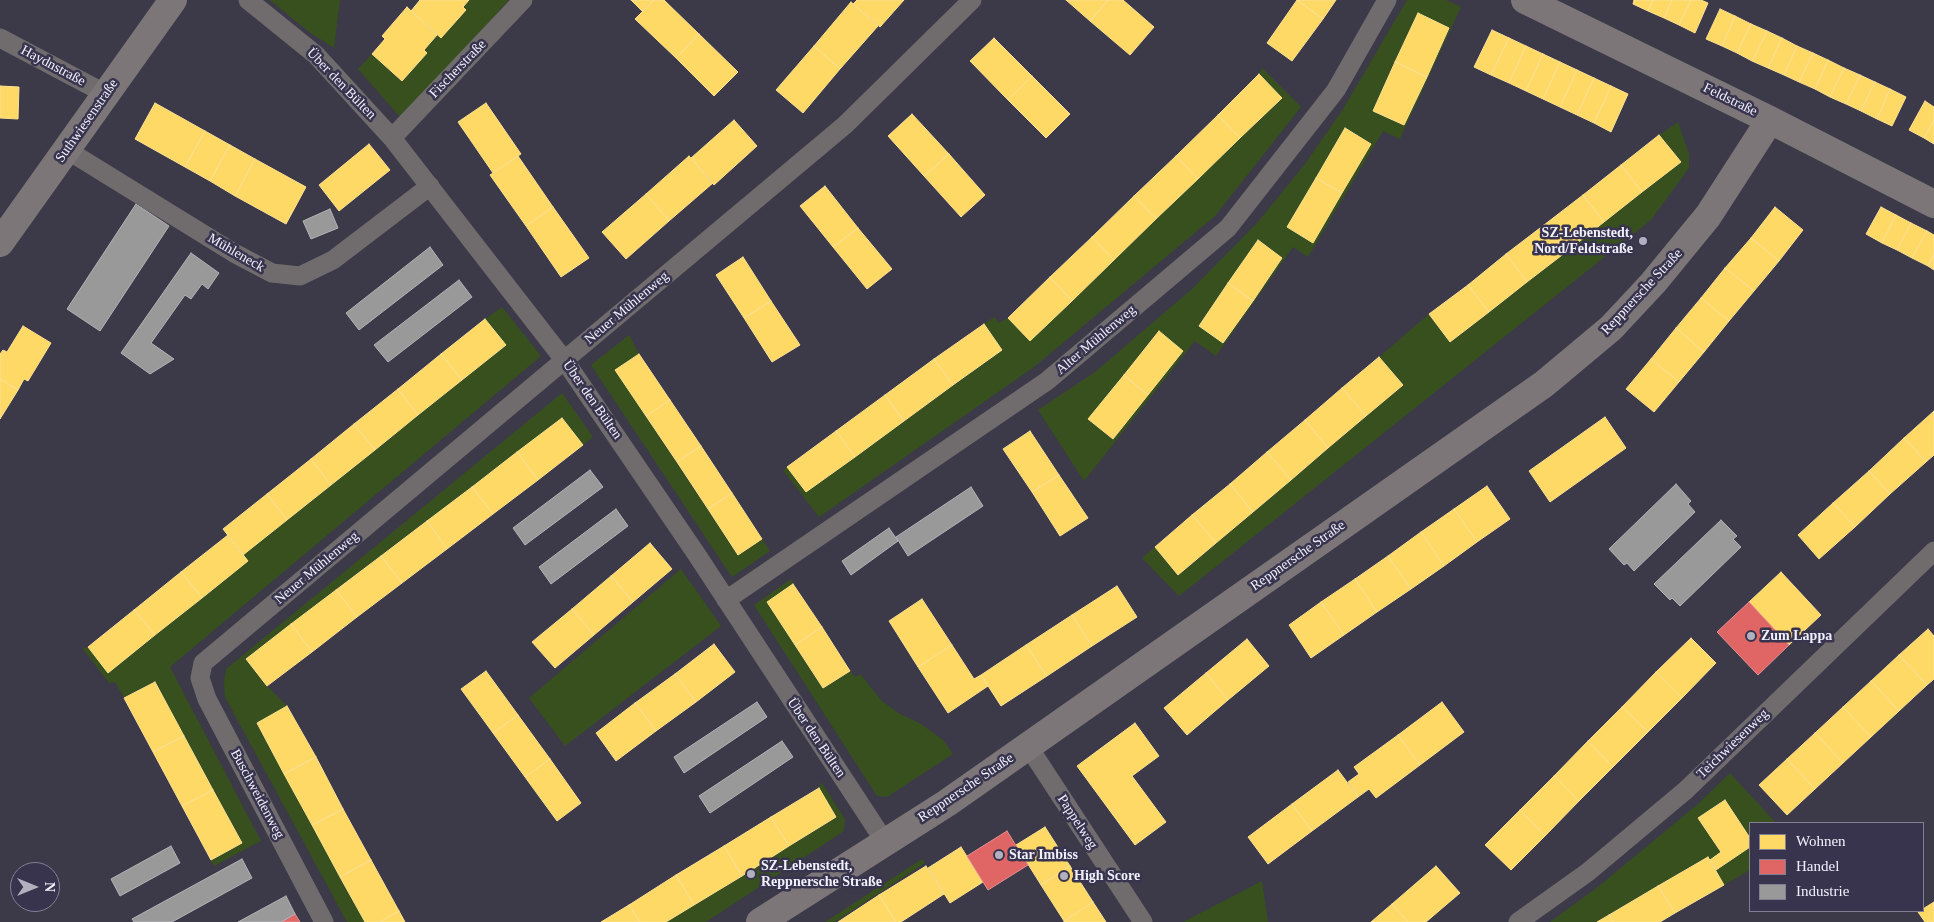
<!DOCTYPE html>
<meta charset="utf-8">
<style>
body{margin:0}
#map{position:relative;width:1934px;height:922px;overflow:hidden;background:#3c3a48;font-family:Georgia,serif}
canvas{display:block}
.legend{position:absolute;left:1749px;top:822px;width:175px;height:90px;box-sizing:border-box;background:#38344e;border:1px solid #827f94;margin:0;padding:6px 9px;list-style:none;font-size:15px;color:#f1f0fd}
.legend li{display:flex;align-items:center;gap:10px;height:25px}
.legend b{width:25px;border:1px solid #827f94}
.north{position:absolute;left:10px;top:862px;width:50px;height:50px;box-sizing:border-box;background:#38344e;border:1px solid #827f94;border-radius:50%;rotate:90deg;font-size:14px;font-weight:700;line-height:20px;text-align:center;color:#f1f0fd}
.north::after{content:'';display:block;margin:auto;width:18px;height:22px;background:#b2b0be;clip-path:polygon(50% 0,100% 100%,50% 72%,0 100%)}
</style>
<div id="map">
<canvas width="1934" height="922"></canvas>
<ul class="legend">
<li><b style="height:14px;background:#ffd966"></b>Wohnen</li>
<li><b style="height:14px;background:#e06666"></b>Handel</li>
<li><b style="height:14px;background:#999"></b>Industrie</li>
</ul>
<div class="north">N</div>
</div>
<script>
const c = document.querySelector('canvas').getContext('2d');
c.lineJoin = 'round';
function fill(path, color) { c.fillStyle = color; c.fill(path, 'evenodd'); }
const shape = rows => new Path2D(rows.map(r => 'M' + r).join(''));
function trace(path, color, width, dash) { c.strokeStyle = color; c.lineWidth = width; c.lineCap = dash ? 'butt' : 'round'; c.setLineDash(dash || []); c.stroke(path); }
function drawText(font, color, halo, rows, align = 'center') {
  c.font = font + ' Georgia,serif'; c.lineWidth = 5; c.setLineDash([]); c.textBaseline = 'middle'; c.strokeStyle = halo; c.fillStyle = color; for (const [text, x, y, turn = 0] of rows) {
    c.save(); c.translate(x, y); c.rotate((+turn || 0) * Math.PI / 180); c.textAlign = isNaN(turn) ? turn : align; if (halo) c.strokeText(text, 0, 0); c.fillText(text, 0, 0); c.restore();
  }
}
fill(shape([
 [270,0,340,0,334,48,309,32],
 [469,0,509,0,401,118,358,69,372,54,402,81,427,53,424,50,437,35,441,38,466,11,463,7],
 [1407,0,1446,0,1461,7,1400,139,1383,131,1308,257,1293,247,1216,356,1195,341,1084,481,1038,410,1095,372,1192,289,1258,222,1305,164,1343,109],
 [1262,68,1301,107,1215,216,1034,367,819,517,783,470,787,467,806,492,1002,350,984,324,994,317,999,323,1008,318,1030,341,1281,98,1259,74],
 [1678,122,1689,154,1689,168,1651,220,1179,596,1142,558,1155,547,1179,575,1403,385,1379,357,1429,314,1451,342,1680,162,1659,135],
 [502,307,541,356,170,667,261,841,214,866,211,860,242,843,154,682,124,698,115,682,109,683,83,649,88,647,108,673,248,561,243,555,506,345,485,319],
 [629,335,639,354,616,370,738,555,762,539,770,551,732,577,591,365],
 [562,393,593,437,583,445,562,418,246,659,267,686,287,706,257,723,366,922,347,922,225,697,224,682,226,669],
 [681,569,721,626,565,746,529,698],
 [791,579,793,584,767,602,823,688,850,671,855,677,860,674,882,701,898,713,921,724,943,740,953,754,887,797,877,796,754,605],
 [1730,773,1776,823,1750,823,1750,838,1725,800,1698,818,1721,852,1710,860,1707,857,1597,922,1550,922,1599,886,1698,804],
 [821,782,845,819,844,831,706,922,666,922,836,817,819,788],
 [1750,847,1750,870,1724,885,1716,870],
 [922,859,925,863,835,922,825,922],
 [1262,881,1268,922,1183,922]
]), '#38501e');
const homes = shape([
 [420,0,469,0,463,7,466,10,441,38,411,11,420,0],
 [631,0,654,0,642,11,631,0],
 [654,0,664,0,699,34,676,58,635,19,654,0],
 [857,0,904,0,880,27,853,4,857,0],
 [1066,0,1108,0,1090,21,1066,0],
 [1108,0,1123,0,1154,27,1130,55,1090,21,1108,0],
 [1297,0,1336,0,1323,19,1297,0],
 [1297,0,1323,19,1292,61,1267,43,1297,0],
 [1634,0,1653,0,1648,11,1633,4,1634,0],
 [1653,0,1672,0,1664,18,1648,11,1653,0],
 [1672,0,1691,0,1679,25,1664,18,1672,0],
 [1691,0,1701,0,1708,3,1695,33,1679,25,1691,0],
 [851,2,878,26,840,69,814,46,851,2],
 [407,7,437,35,424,50,427,53,402,81,372,54,385,39,382,36,407,7],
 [1720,9,1735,16,1722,46,1706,39,1720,9],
 [1418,13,1449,28,1427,77,1395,62,1418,13],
 [1735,16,1751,24,1737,53,1722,46,1735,16],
 [1751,24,1767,31,1752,61,1737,53,1751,24],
 [1492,30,1509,38,1491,75,1474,67,1492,30],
 [1767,31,1782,38,1768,68,1752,61,1767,31],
 [699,34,738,72,714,96,676,58,699,34],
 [994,38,1032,76,1008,100,970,61,994,38],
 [1509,38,1526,46,1509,83,1491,75,1509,38],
 [1782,38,1797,46,1784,75,1768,68,1782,38],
 [814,46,840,69,803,113,776,90,814,46],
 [1526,46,1543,54,1526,91,1509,83,1526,46],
 [1797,46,1813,53,1799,82,1784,75,1797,46],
 [1813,53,1828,60,1815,89,1799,82,1813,53],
 [1543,54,1560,62,1543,99,1526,91,1543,54],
 [1828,60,1844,68,1830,97,1815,89,1828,60],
 [1395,62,1427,77,1404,125,1373,111,1395,62],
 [1560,62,1577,70,1560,107,1543,99,1560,62],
 [1844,68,1860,75,1846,104,1830,97,1844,68],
 [1577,70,1594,78,1577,115,1560,107,1577,70],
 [1259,74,1282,98,1240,138,1218,115,1259,74],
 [1860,75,1875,82,1861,111,1846,104,1860,75],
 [1032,76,1070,114,1046,138,1008,100,1032,76],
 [1594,78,1611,86,1594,123,1577,115,1594,78],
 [1875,82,1890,89,1877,119,1861,111,1875,82],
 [0,86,19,87,18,119,0,118,0,86],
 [1611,86,1628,94,1611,132,1594,123,1611,86],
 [1890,89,1906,97,1892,126,1877,119,1890,89],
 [1925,101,1934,107,1934,120,1924,138,1909,130,1925,101],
 [155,103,205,131,185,167,135,139,155,103],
 [486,103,521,154,493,173,458,122,486,103],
 [912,114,949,154,924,176,888,136,912,114],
 [1218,115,1240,138,1198,179,1176,156,1218,115],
 [734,120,757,146,714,185,691,158,734,120],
 [1934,120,1934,144,1924,138,1934,120],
 [1345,128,1371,144,1342,193,1316,178,1345,128],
 [205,131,230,145,210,181,185,167,205,131],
 [1659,135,1681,162,1642,192,1621,165,1659,135],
 [369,144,390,170,339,211,319,185,369,144],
 [230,145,255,159,235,196,210,181,230,145],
 [949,154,985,195,961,217,924,176,949,154],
 [518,156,553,207,526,226,490,175,518,156],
 [689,156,713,183,669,221,646,194,689,156],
 [1176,156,1198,179,1156,219,1134,196,1176,156],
 [255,159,306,187,286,224,235,196,255,159],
 [1621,165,1642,192,1604,222,1583,195,1621,165],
 [1316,178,1342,193,1313,243,1287,227,1316,178],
 [825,186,858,228,833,247,800,206,825,186],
 [646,194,669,221,626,259,602,232,646,194],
 [1583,195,1604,222,1566,252,1544,225,1583,195],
 [1134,196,1156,219,1114,260,1092,237,1134,196],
 [553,207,589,258,561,277,526,226,553,207],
 [1775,207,1803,230,1779,261,1751,238,1775,207],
 [1881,207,1896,215,1882,243,1866,234,1881,207],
 [1896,215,1911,223,1897,250,1882,243,1896,215],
 [1911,223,1927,231,1912,258,1897,250,1911,223],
 [1544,225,1566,252,1527,282,1506,254,1544,225],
 [858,228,892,269,867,289,833,247,858,228],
 [1927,231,1934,235,1934,254,1928,266,1912,258,1927,231],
 [1092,237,1114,260,1072,301,1050,277,1092,237],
 [1751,238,1779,261,1754,291,1725,268,1751,238],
 [1258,240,1282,258,1253,301,1228,283,1258,240],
 [1506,254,1527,282,1489,312,1468,285,1506,254],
 [1934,254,1934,270,1928,266,1934,254],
 [743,257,771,301,744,318,716,275,743,257],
 [1725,268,1754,291,1729,321,1701,298,1725,268],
 [1050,277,1072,301,1030,341,1008,318,1050,277],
 [1228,283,1253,301,1223,343,1199,326,1228,283],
 [1468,285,1489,312,1450,342,1429,314,1468,285],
 [1701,298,1729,321,1704,352,1676,328,1701,298],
 [771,301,800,345,772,362,744,318,771,301],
 [485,319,506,345,462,380,441,354,485,319],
 [984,324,1002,350,953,385,934,359,984,324],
 [23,326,51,343,28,381,24,379,18,390,0,379,0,354,3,350,7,352,23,326],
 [1676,328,1704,352,1679,382,1651,359,1676,328],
 [1159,331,1183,351,1148,395,1124,375,1159,331],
 [441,354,462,380,418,415,398,389,441,354],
 [639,354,670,400,646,416,615,370,639,354],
 [1379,357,1403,385,1366,416,1342,388,1379,357],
 [934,359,953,385,904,421,885,395,934,359],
 [1651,359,1679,382,1654,412,1626,389,1651,359],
 [1124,375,1148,395,1113,439,1088,419,1124,375],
 [0,379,18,390,0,419,0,379],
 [1342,388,1366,416,1328,448,1305,420,1342,388],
 [398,389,418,415,375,450,354,424,398,389],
 [885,395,904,421,855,457,836,431,885,395],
 [670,400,701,446,677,462,646,416,670,400],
 [1934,411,1934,455,1926,462,1904,438,1934,411],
 [1605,417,1626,448,1550,502,1529,471,1605,417],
 [562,418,583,445,538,480,517,452,562,418],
 [1305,420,1328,448,1291,480,1267,452,1305,420],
 [354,424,375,450,331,485,311,459,354,424],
 [836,431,855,457,806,492,787,467,836,431],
 [1030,431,1059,475,1032,492,1003,449,1030,431],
 [1904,438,1926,462,1890,494,1869,471,1904,438],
 [701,446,732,493,708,509,677,462,701,446],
 [517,452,538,480,493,514,472,487,517,452],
 [1267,452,1291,480,1253,512,1230,484,1267,452],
 [311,459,331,485,287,520,267,494,311,459],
 [1869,471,1890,494,1855,527,1833,503,1869,471],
 [1059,475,1088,518,1060,536,1032,492,1059,475],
 [1230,484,1253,512,1216,543,1192,515,1230,484],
 [1487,486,1510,519,1477,542,1454,509,1487,486],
 [472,487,493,514,447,549,427,521,472,487],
 [732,493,762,539,738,555,708,509,732,493],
 [267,494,287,520,243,555,223,529,267,494],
 [1833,503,1855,527,1819,559,1798,535,1833,503],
 [1454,509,1477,542,1444,566,1421,532,1454,509],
 [1192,515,1216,543,1178,575,1155,547,1192,515],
 [427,521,447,549,402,583,381,556,427,521],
 [1421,532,1444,566,1411,589,1388,556,1421,532],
 [228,535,248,561,202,598,181,572,228,535],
 [650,543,672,569,633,602,611,576,650,543],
 [381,556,402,583,357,617,336,590,381,556],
 [1388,556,1411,589,1377,612,1355,579,1388,556],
 [181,572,202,598,155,635,134,610,181,572],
 [1781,572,1821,615,1789,645,1749,602,1781,572],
 [611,576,633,602,594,635,572,609,611,576],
 [1355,579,1377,612,1344,635,1321,602,1355,579],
 [793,584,822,627,795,645,767,602,793,584],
 [1117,586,1137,617,1092,646,1072,615,1117,586],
 [336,590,357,617,312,652,291,624,336,590],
 [922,599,952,645,918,667,889,621,922,599],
 [1321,602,1344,635,1311,658,1289,625,1321,602],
 [572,609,594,635,555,668,532,642,572,609],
 [134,610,155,635,108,673,88,647,134,610],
 [1072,615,1092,646,1047,676,1026,645,1072,615],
 [291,624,312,652,267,686,246,659,291,624],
 [822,627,850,671,823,688,795,645,822,627],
 [1928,629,1934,636,1934,679,1927,685,1899,655,1928,629],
 [1691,638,1716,663,1682,698,1656,672,1691,638],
 [1247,639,1269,666,1228,700,1206,673,1247,639],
 [714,644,735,672,696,702,675,674,714,644],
 [952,645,974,679,981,675,988,686,948,713,918,667,952,645],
 [1026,645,1047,676,1001,706,981,675,1026,645],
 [1899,655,1927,685,1899,711,1871,681,1899,655],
 [486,671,518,715,493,733,461,689,486,671],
 [1656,672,1682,698,1648,732,1622,707,1656,672],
 [1206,673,1228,700,1187,735,1164,708,1206,673],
 [675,674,696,702,656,731,635,703,675,674],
 [1871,681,1899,711,1871,737,1843,707,1871,681],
 [155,682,184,736,153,752,124,698,155,682],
 [1442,702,1464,732,1420,765,1398,735,1442,702],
 [635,703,656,731,616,761,596,733,635,703],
 [287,706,316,757,284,774,257,723,287,706],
 [1622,707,1648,732,1613,767,1588,741,1622,707],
 [1843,707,1871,737,1843,763,1815,733,1843,707],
 [518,715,550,759,525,777,493,733,518,715],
 [1135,723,1159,756,1132,776,1166,822,1135,845,1077,766,1135,723],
 [1815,733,1843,763,1815,789,1787,759,1815,733],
 [1398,735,1420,765,1376,798,1369,789,1358,797,1348,782,1359,774,1354,767,1398,735],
 [184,736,213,790,182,806,153,752,184,736],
 [1588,741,1613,767,1579,801,1554,776,1588,741],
 [316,757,343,809,312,825,284,774,316,757],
 [550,759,581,803,557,821,525,777,550,759],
 [1787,759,1815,789,1787,815,1759,785,1787,759],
 [1338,770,1358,797,1312,831,1292,804,1338,770],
 [1554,776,1579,801,1545,836,1520,810,1554,776],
 [819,788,836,817,789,846,771,817,819,788],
 [213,790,242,843,211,860,182,806,213,790],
 [1725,800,1750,838,1750,847,1716,870,1710,860,1721,852,1698,818,1725,800],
 [1292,804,1312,831,1268,864,1248,837,1292,804],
 [343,809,371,860,340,877,312,825,343,809],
 [1520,810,1545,836,1511,870,1485,845,1520,810],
 [771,817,789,846,742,876,724,846,771,817],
 [1045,827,1070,866,1041,885,1016,845,1045,827],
 [724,846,742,876,694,905,676,875,724,846],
 [961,847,983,882,950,903,928,868,961,847],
 [1708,857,1724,885,1675,913,1658,886,1708,857],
 [371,860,399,911,380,922,365,922,340,877,371,860],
 [926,866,944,894,901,922,896,922,879,895,926,866],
 [1070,866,1093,902,1064,921,1041,885,1070,866],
 [1436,866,1460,893,1426,922,1408,922,1392,904,1436,866],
 [676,875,694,905,666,922,640,922,629,905,676,875],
 [1658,886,1675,913,1660,922,1613,922,1609,915,1658,886],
 [879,895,896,922,838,922,879,895],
 [1093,902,1106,922,1064,922,1064,921,1093,902],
 [1934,902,1934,922,1925,922,1918,912,1934,902],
 [1392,904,1408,922,1371,922,1392,904],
 [629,905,640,922,601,922,624,908,629,905],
 [399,911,405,922,380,922,399,911],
 [1609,915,1613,922,1597,922,1609,915]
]);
fill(homes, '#ffd966');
trace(homes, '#fbe093', 1);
const shops = shape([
 [1749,602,1789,645,1758,675,1717,632,1749,602],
 [1007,831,1028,865,988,890,967,856,1007,831],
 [295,914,300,922,281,922,295,914]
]);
fill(shops, '#e06666');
trace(shops, '#e58f93', 1);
const industry = shape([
 [136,204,169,226,100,331,67,309,136,204],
 [330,209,338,228,311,239,303,221,330,209],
 [430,247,443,265,359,330,346,313,430,247],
 [191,253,219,273,208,289,202,284,191,299,185,295,151,343,174,359,150,374,121,353,191,253],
 [459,280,472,297,388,362,374,345,459,280],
 [590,470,603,487,525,545,513,528,590,470],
 [1676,484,1691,501,1688,504,1695,512,1634,571,1627,563,1624,565,1609,549,1676,484],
 [971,487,983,506,908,556,896,537,971,487],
 [616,509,628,526,551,584,539,567,616,509],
 [1721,520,1737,536,1733,539,1741,547,1680,606,1672,598,1670,600,1654,584,1721,520],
 [889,528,898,541,851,575,842,561,889,528],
 [757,702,767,717,684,773,674,757,757,702],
 [782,741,793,757,710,813,699,796,782,741],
 [171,846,180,863,120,896,111,879,171,846],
 [242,859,252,878,172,922,134,922,132,919,242,859],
 [286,896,295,914,281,922,238,922,286,896]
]);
fill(industry, '#999');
trace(industry, '#b3b3b7', 1);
trace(shape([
 [248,0,316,55,392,138,565,361,697,555,885,842],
 [0,38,106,94],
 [392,138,523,0],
 [67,150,234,253,272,273,300,276,333,260,430,186],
 [726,600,1047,381,1228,228,1336,90,1387,0],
 [1028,746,1143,922],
 [324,922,207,699,200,678,203,663,845,125,972,0],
 [1518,922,1588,872,1686,790,1934,551]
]), '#706b6d', 19);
trace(shape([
 [1525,0,1770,120,1934,204],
 [0,243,173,0],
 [760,922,947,803,1544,384,1611,328,1653,283,1708,216,1770,120]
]), '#7d7678', 28);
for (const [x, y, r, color] of [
 [1643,241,5,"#b2b0be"],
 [1751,636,5,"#b2b0be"],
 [999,855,5,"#b2b0be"],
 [751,874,5,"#b2b0be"],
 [1064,876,5,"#b2b0be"]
]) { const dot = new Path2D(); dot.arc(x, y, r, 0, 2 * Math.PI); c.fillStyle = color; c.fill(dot); trace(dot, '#38344e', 2); }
drawText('14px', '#f1f0fd', '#38344e', [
 ["Haydnstraße",53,66,28],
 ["Fischerstraße",458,69,-46],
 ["Über den Bülten",341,84,46],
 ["Feldstraße",1730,100,26],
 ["Suthwiesenstraße",87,121,-55],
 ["Mühleneck",236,253,30],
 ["Reppnersche Straße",1642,292,-47],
 ["Neuer Mühlenweg",627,308,-40],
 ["Alter Mühlenweg",1096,340,-40],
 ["Über den Bülten",592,400,55],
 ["Reppnersche Straße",1298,556,-35],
 ["Neuer Mühlenweg",317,568,-40],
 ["Über den Bülten",816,738,56],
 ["Teichwiesenweg",1733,744,-44],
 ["Reppnersche Straße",966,788,-34],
 ["Buschweidenweg",257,794,62],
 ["Pappelweg",1077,822,57]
]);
drawText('bold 14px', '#f1f0fd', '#38344e', [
 ["SZ-Lebenstedt,",1633,233,"right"],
 ["Nord/Feldstraße",1633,249,"right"],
 ["Zum Lappa",1761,636],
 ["Star Imbiss",1009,855],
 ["SZ-Lebenstedt,",761,866],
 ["Reppnersche Straße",761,882],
 ["High Score",1074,876]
], 'left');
</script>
